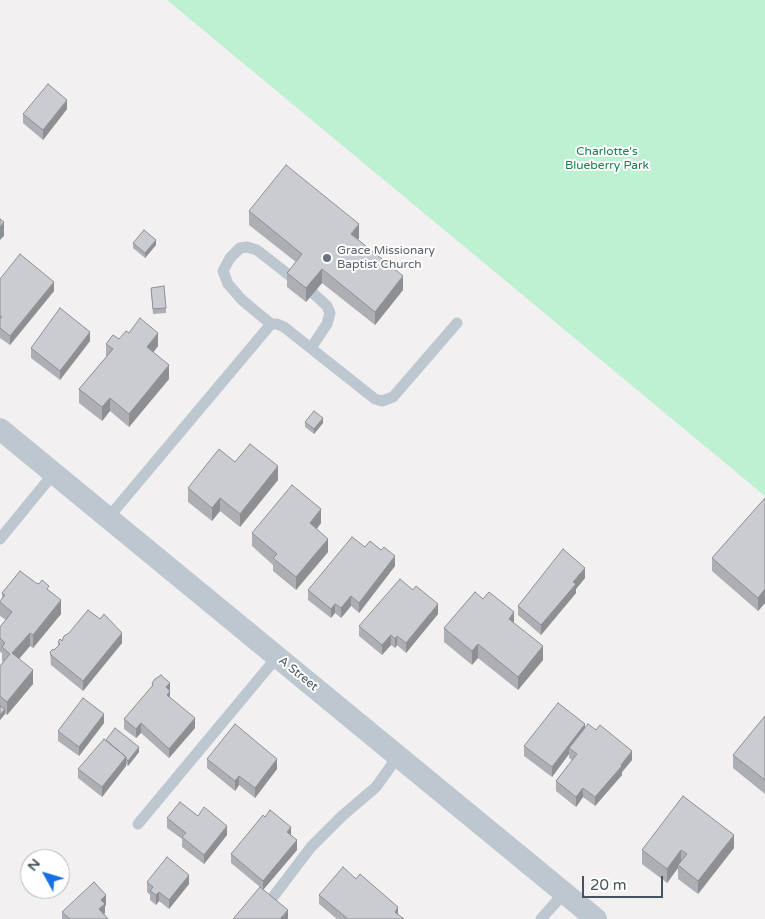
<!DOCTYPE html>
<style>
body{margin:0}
#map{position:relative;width:765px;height:919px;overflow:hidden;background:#f2f0f0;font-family:"Varela Round",sans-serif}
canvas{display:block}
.north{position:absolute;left:20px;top:849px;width:50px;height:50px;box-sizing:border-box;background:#fff;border:1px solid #b5babf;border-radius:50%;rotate:309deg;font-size:14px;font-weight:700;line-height:20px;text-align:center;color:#47535e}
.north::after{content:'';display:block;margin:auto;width:18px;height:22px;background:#176fe6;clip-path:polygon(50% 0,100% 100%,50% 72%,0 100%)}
.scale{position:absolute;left:582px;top:876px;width:81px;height:22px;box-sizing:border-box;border:2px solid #47535e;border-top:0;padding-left:6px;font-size:15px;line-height:18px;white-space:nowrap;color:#47535e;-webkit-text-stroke:4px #fff;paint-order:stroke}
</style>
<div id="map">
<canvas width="765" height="919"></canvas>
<div class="north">N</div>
<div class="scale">20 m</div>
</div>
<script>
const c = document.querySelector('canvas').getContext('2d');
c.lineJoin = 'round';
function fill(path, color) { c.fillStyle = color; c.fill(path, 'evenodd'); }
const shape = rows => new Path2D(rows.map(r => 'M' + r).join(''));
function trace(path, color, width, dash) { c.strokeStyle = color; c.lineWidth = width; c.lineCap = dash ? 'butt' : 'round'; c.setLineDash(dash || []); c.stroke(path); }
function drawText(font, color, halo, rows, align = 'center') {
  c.font = font + ' "Varela Round",sans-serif'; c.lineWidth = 4; c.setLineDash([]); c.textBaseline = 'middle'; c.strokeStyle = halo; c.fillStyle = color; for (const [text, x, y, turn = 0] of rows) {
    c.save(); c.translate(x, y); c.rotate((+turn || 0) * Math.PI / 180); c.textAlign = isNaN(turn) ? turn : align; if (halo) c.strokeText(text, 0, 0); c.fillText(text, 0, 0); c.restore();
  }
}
fill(shape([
 [167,0,765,0,765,496]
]), '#bef0d2');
trace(shape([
 [271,324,242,300,228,284,223,271,230,258,240,248,247,247,257,250,294,279],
 [311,348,327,324,330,313,327,306,313,293],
 [108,518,271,324,277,324,284,327,375,399,382,401,393,397,457,323],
 [0,539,54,473],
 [138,824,277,657],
 [273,897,311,847,342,816,376,787,398,756],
 [541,919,564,893]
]), '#bdc7cf', 11);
trace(shape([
 [0,429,596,919]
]), '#bdc7cf', 22);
fill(shape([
 [67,109,43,140,23,123,23,114],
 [249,211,359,238,358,240,403,290,375,325,322,283,306,302,287,287,287,273,296,262,249,225],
 [133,243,156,245,145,258,133,248],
 [0,279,54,291,10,345,0,338],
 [151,288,166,308,166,313,153,314],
 [129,333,158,346,153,352,169,379,129,427,110,411,102,421,79,403,79,389,106,357,106,344,119,339],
 [90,341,60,380,31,358,31,348],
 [305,422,323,423,314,434,305,427],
 [235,462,278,480,240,527,220,511,212,521,188,502,188,488],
 [765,498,765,603,758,611,712,571,712,558],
 [321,523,317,529,328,552,296,590,273,571,273,565,252,546,252,533],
 [365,547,395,566,359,613,351,606,341,618,335,613,331,618,308,600,308,590],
 [585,578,576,589,576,593,541,635,518,615,518,606],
 [36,583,49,591,61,614,33,648,30,646,19,659,33,684,7,715,5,713,5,714,0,720,0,666,3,662,2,661,2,653,0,652,0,627,6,620,0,616,0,601,2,598,2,593],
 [438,614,406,653,397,645,395,648,391,645,382,655,359,636,359,626],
 [514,624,543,660,518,690,478,658,472,665,444,642,444,628],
 [62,641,122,643,83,691,51,665,50,652,54,650,58,646,58,642],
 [152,683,170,691,170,698,195,728,169,758,141,733,136,738,124,729,124,719,152,687],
 [765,716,765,794,733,768,733,755],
 [104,723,79,756,58,741,58,731],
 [585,728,632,760,622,772,622,775,595,806,583,797,576,807,556,791,556,781,572,760,569,758,569,754,552,777,524,756,524,746],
 [106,740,139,752,128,766,126,764,126,766,102,797,78,778,78,769],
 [207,759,277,769,255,798,239,785,235,791,207,768],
 [198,816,227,835,204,864,182,847,182,839,167,828,167,818],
 [291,835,297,850,263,890,288,919,260,887,231,863,231,854],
 [734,848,698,894,678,879,678,868,667,883,642,864,642,850],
 [147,882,189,884,169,909,159,901,156,905,150,900,150,895,147,892],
 [319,895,398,915,404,919,337,919,319,904],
 [106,905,105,906,105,913,104,914,108,919,62,919,62,912]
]), '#aeafb5');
fill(shape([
 [67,100,67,109,43,140,43,130],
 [4,222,4,236,0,240,0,227],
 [359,224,359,238,351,248,351,234],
 [156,240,156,245,145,258,145,253],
 [322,269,322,283,306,302,306,288],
 [403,276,403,290,375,325,375,312],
 [54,282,54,291,10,345,10,336],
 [90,332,90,341,60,380,60,371],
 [158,333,158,346,147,361,147,347],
 [169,365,169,379,129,427,129,414],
 [110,398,110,411,102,421,102,407],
 [323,418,323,423,314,434,314,429],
 [278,466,278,480,240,527,240,514],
 [220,498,220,511,212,521,212,508],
 [321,509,321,523,310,537,310,523],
 [328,539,328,552,296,590,296,577],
 [395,556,395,566,359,613,359,603],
 [585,568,585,578,576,589,576,593,541,635,541,625,573,582],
 [765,589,765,603,758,611,758,598],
 [351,596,351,606,341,618,341,608],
 [61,600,61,614,33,648,33,635],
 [335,604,335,613,331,618,331,609],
 [438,604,438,614,406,653,406,643],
 [514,612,514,626,509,619],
 [30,633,30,646,12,667,12,653],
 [122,633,122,643,83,691,83,681],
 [391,635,391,645,382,655,382,645],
 [397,636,397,645,395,648,395,639],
 [478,644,478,658,472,665,472,651],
 [543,646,543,660,518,690,518,677],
 [33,670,33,684,7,715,7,702],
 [170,683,170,692,170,691,170,701,167,695,166,687],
 [5,709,5,714,0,720,0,715],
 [104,714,104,723,79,756,79,747],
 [195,718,195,728,169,758,169,749],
 [141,723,141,733,136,738,136,729],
 [585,724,585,733,569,748,569,754,552,777,552,767],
 [139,747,139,752,128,766,128,761],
 [632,751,632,760,622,772,622,775,595,806,595,797],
 [126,757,126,766,102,797,102,787],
 [277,759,277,769,255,798,255,788],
 [239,776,239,785,235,791,235,781],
 [583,788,583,797,576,807,576,797],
 [227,826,227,835,204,864,204,855],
 [291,827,291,837,287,832],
 [734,835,734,848,698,894,698,881],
 [297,840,297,850,263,890,263,881],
 [681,850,681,864,678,865,678,868,667,883,667,869],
 [189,875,189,884,169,909,169,900],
 [159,892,159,901,156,905,156,895],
 [106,895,106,905,105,906,105,913,99,919,99,909,101,900],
 [398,907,398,916,395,912],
 [288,910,288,919,280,919]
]), '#8d8f93');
const building = shape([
 [48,84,67,100,43,130,23,114,48,84],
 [286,165,359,224,351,234,403,276,375,312,322,269,306,288,287,273,302,254,249,211,286,165],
 [0,219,4,222,0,227,0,219],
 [144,230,156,240,145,253,133,243,144,230],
 [20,254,54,282,10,336,0,328,0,319,2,317,0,316,0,279,20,254],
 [164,286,166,308,153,309,151,288,164,286],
 [60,308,90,332,60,371,31,348,60,308],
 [140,318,158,333,147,347,169,365,129,414,110,398,102,407,79,389,113,349,106,344,113,335,119,339,126,331,129,333,140,318],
 [314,411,323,418,314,429,305,422,314,411],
 [250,444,278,466,240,514,220,498,212,508,188,488,219,449,235,462,250,444],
 [292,485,321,509,310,523,328,539,296,577,273,558,277,554,252,533,292,485],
 [765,498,765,589,758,598,712,558,765,498],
 [352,537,365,547,370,541,381,550,384,547,395,556,359,603,351,596,341,608,335,604,331,609,308,590,352,537],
 [563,549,585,568,573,582,576,584,541,625,518,606,563,549],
 [20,571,36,583,39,584,42,580,49,586,47,589,61,600,33,635,30,633,12,653,33,670,7,702,0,696,0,666,10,654,2,647,5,643,0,638,0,627,12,612,0,602,0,601,5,595,2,593,20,571],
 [400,579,413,590,416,586,438,604,406,643,397,636,395,639,391,635,382,645,359,626,400,579],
 [475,592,483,599,489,592,514,612,509,619,543,646,518,677,478,644,472,651,444,628,475,592],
 [88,610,100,619,104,614,122,633,83,681,51,655,50,652,53,649,54,650,60,644,58,642,60,639,62,641,64,636,69,633,88,610],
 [161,675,170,683,166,687,170,691,167,695,195,718,169,749,141,723,136,729,124,719,153,685,152,683,155,679,161,675],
 [83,698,104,714,79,747,58,731,83,698],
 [558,703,585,724,552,767,524,746,558,703],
 [0,706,5,709,0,715,0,706],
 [765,716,765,780,733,755,765,716],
 [235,724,277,759,255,788,239,776,235,781,207,759,235,724],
 [588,724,596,730,600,725,632,751,621,765,622,766,595,797,583,788,576,797,556,781,577,754,569,748,588,724],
 [115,728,139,747,128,761,126,759,126,757,106,740,115,728],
 [104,739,126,757,102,787,78,769,104,739],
 [683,796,734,835,698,881,678,865,687,854,681,850,667,869,642,850,683,796],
 [180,802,198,816,204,807,227,826,204,855,182,837,186,833,167,818,180,802],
 [270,810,291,827,287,832,297,840,263,881,231,854,263,815,265,817,270,810],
 [167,857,189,875,169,900,159,892,156,895,150,891,153,887,147,882,167,857],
 [343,867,356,879,360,874,398,907,395,912,404,919,348,919,319,895,343,867],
 [94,882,106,895,101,900,105,904,99,909,108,919,70,919,62,912,94,882],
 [260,887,288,910,280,919,233,919,260,887]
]);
fill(building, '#caccd2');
trace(building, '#8d8f93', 1);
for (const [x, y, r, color] of [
 [327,258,5,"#6b7280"]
]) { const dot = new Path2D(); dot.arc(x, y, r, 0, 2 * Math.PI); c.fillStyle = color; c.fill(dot); trace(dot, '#fff', 2); }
drawText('12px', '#16814d', '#fff', [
 ["Charlotte's",607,152],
 ["Blueberry Park",607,166]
]);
drawText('12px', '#5b616d', '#fff', [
 ["Grace Missionary",337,251],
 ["Baptist Church",337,265]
], 'left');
drawText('12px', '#47535e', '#fff', [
 ["A Street",298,674,39]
]);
</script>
